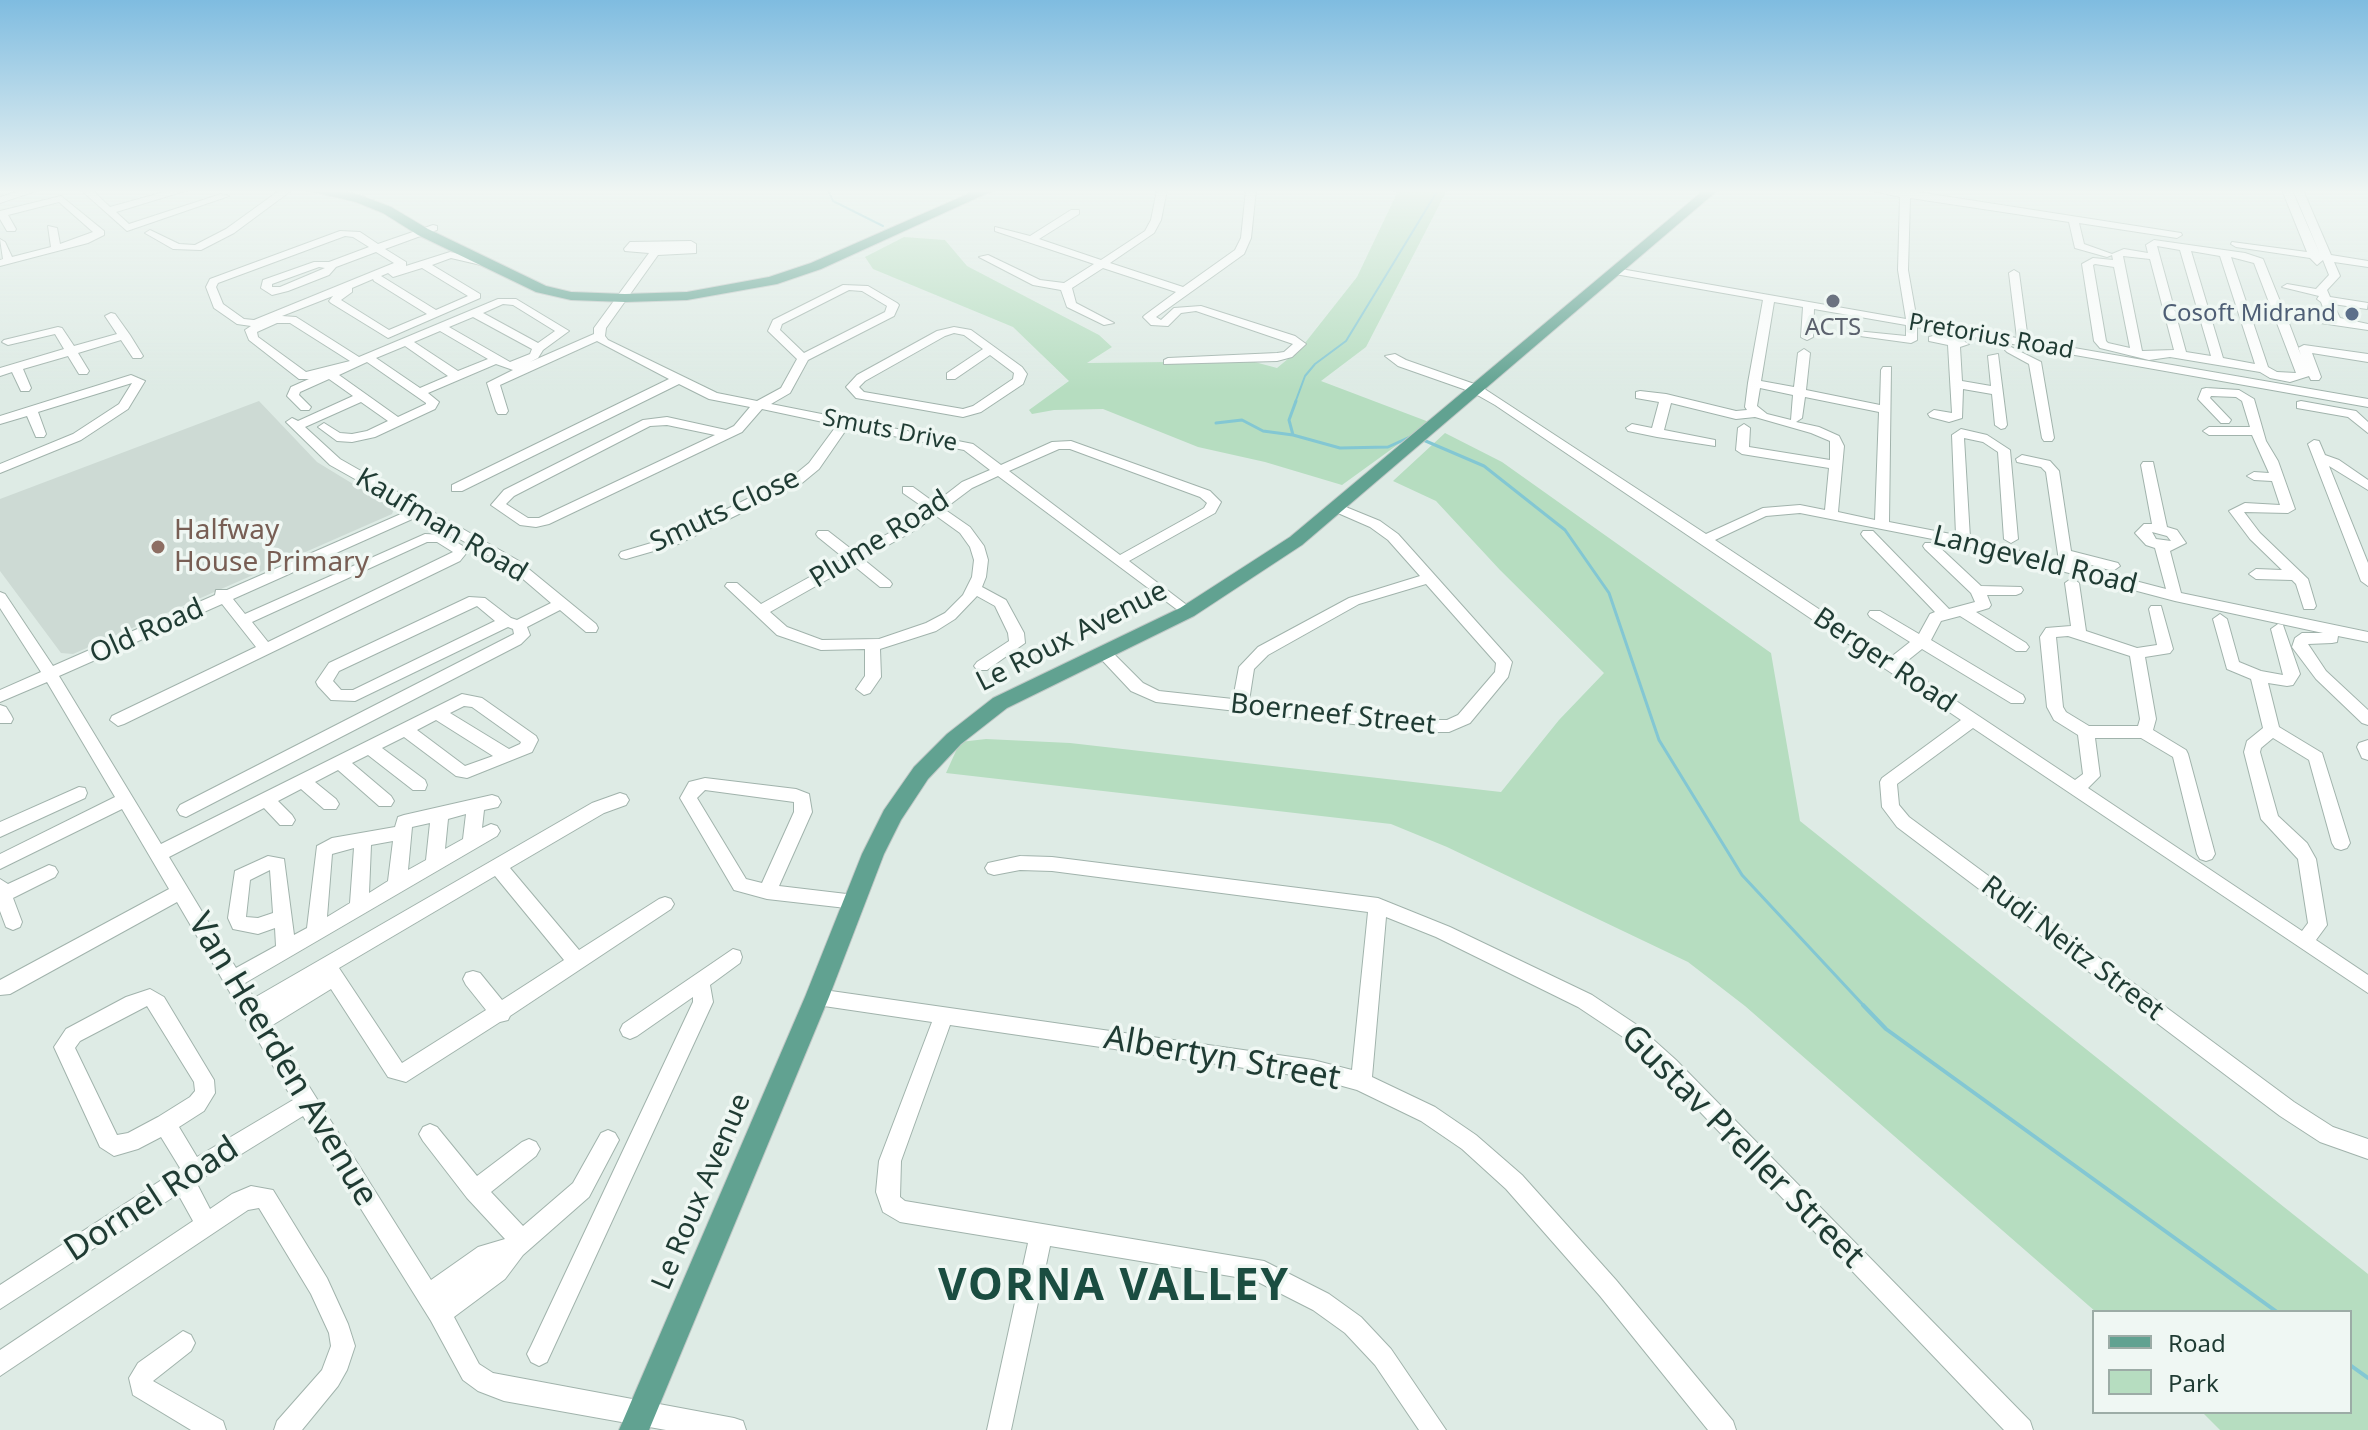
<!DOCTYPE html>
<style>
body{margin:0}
#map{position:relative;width:2368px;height:1430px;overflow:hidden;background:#deebe5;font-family:"Noto Sans",sans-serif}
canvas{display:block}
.legend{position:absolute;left:2092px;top:1310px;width:260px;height:104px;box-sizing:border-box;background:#eff7f3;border:2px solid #9caca6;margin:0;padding:10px 14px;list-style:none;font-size:24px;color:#1f3b33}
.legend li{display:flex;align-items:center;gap:16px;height:40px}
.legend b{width:40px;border:2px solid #9caca6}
</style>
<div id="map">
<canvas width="2368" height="1430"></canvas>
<ul class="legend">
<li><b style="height:10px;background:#61a291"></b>Road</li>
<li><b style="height:22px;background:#b6ddc0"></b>Park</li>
</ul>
</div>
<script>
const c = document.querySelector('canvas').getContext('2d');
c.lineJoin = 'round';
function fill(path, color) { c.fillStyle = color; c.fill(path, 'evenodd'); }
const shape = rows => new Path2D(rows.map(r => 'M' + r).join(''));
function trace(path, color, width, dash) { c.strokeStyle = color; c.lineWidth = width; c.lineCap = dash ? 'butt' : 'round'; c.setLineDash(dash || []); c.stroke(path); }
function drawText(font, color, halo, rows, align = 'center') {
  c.font = font + ' "Noto Sans",sans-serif'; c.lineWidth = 7; c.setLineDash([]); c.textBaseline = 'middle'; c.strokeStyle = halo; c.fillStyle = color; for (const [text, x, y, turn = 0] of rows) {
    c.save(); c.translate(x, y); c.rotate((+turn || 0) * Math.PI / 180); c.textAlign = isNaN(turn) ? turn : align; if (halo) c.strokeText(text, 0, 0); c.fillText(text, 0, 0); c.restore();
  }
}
fill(shape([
 [259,401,317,462,394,509,392,514,73,654,61,653,0,571,0,499]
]), '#cddad4');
fill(shape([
 [1392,190,1447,190,1366,347,1321,381,1429,422,1342,485,1265,462,1198,447,1103,409,1054,410,1032,414,1029,410,1069,381,1013,327,873,269,865,257,904,237,945,240,967,266,1099,335,1112,347,1087,363,1251,361,1277,368,1301,348,1357,277,1397,193],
 [1445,433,1502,462,1771,653,1800,821,2368,1274,2368,1430,2220,1430,2202,1412,2350,1412,2350,1312,2096,1312,1745,1006,1688,962,1447,847,1391,824,946,773,960,742,986,739,1070,743,1501,792,1559,720,1604,673,1500,570,1436,501,1393,481]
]), '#b6ddc0');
trace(shape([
 [828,190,833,201,883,226],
 [1295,403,1305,376,1315,364,1346,341,1438,190]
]), '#83c7d3', 2);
trace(shape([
 [1296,401,1289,420,1293,435,1340,448,1388,447,1410,437],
 [1216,423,1242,420,1263,431,1293,435],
 [1421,439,1484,466,1565,530,1609,593,1659,740,1742,875,1865,1007]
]), '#83c7d3', 3);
trace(shape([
 [1863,1005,1886,1029,2277,1312],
 [2350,1365,2368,1378]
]), '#83c7d3', 4);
const minor = shape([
 [23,190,39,190,0,203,0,197,23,190],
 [81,190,92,190,110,207,171,190,188,190,116,212,129,224,221,194,229,196,127,231,81,190],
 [280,190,292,190,234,233,201,250,173,249,145,233,150,230,179,244,195,245,226,229,280,190],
 [1157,190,1167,190,1161,220,1154,233,1110,263,1183,287,1235,250,1241,238,1246,190,1256,190,1251,238,1244,254,1156,317,1161,320,1174,308,1201,306,1295,336,1306,344,1292,357,1277,361,1164,364,1164,360,1168,358,1277,353,1284,352,1293,344,1196,311,1181,313,1168,326,1151,325,1143,317,1145,315,1176,292,1103,268,1072,288,1076,303,1114,323,1104,325,1067,307,1061,290,1033,285,979,257,988,255,1040,280,1064,283,1094,264,995,231,995,227,1030,236,1071,210,1079,210,1079,214,1039,239,1101,260,1145,231,1151,220,1157,190],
 [1869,190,1905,190,2181,233,2182,235,2177,238,2079,223,2084,244,2112,254,2124,249,2148,253,2146,245,2154,240,2245,253,2263,259,2284,311,2327,318,2321,302,2317,299,2319,296,2282,287,2287,284,2316,289,2329,275,2323,260,2317,265,2310,258,2236,247,2231,244,2232,242,2307,252,2282,190,2292,190,2320,254,2293,190,2303,190,2331,255,2368,261,2368,267,2334,262,2340,276,2327,290,2330,297,2368,303,2367,309,2333,304,2340,318,2368,324,2368,330,2287,318,2301,355,2298,348,2304,345,2368,354,2368,362,2312,353,2321,377,2319,380,2311,380,2309,376,2290,382,2270,378,2260,372,2170,357,2149,360,2100,348,2094,341,2082,264,2093,258,2113,260,2112,255,2107,257,2075,248,2069,222,1910,198,1908,270,1917,321,2017,338,2009,273,2014,270,2019,273,2028,340,2368,399,2368,407,1917,327,1917,340,1911,343,1860,336,1854,333,1856,331,1906,336,1906,325,1814,309,1813,337,1807,340,1801,337,1803,307,1774,302,1761,381,1794,387,1798,353,1804,349,1810,353,1806,390,1880,405,1881,370,1883,367,1891,367,1889,522,1956,535,1952,435,1961,429,1987,435,2010,450,2018,539,2011,543,2004,539,1998,452,1983,442,1964,438,1970,538,2059,561,2046,472,2041,467,2017,462,2016,459,2022,455,2050,461,2059,471,2071,551,2118,563,2120,566,2113,571,2073,560,2074,565,2166,589,2155,548,2146,545,2135,533,2144,524,2152,524,2141,465,2143,462,2153,462,2167,527,2177,530,2186,543,2170,551,2181,593,2368,632,2368,642,2338,636,2337,642,2332,643,2308,644,2326,671,2368,710,2368,725,2362,723,2316,679,2292,647,2295,638,2302,633,2323,633,2175,601,1963,545,1800,513,1766,516,1715,540,1891,657,1910,642,1870,617,1868,614,1870,611,1880,611,1919,634,1930,614,1935,612,1863,537,1861,534,1863,531,1873,531,1949,609,1975,602,1971,593,1925,549,1923,546,1925,543,1935,543,1981,586,2021,587,2023,590,2021,593,2016,595,1987,595,1991,605,1989,608,1976,612,2026,643,2029,647,2026,651,2016,651,1960,616,1941,621,1931,640,2023,695,2025,699,2023,703,2011,703,1922,649,1902,665,2075,780,2083,774,2078,735,2054,720,2047,707,2040,637,2046,628,2071,626,2065,583,2072,578,2079,583,2086,631,2137,648,2157,645,2149,609,2151,606,2161,606,2173,649,2170,653,2145,657,2156,719,2153,730,2186,750,2188,754,2215,854,2212,859,2206,861,2200,859,2197,854,2173,757,2141,738,2095,738,2100,776,2088,788,2302,931,2308,923,2298,859,2261,819,2244,752,2247,741,2263,728,2251,679,2227,669,2213,619,2220,614,2227,619,2239,662,2261,671,2283,675,2271,629,2278,624,2283,625,2300,674,2293,685,2287,686,2268,683,2279,727,2322,753,2350,843,2347,848,2341,850,2335,848,2332,843,2309,760,2273,738,2261,748,2260,752,2278,816,2307,843,2316,859,2327,925,2316,940,2368,975,2368,993,1973,728,1897,784,1899,805,1909,817,2294,1102,2333,1127,2368,1139,2368,1159,2320,1142,2280,1116,1897,827,1882,807,1880,782,1882,778,1961,720,1495,405,1472,392,1398,366,1385,356,1395,354,1406,360,1480,386,1706,534,1763,508,1800,505,1825,510,1829,468,1742,454,1736,450,1738,428,1744,424,1750,428,1749,447,1830,460,1830,441,1811,433,1755,417,1736,419,1671,403,1664,430,1715,440,1715,446,1657,437,1628,431,1626,428,1632,424,1652,428,1659,402,1636,398,1636,392,1640,391,1666,394,1736,411,1747,410,1745,407,1748,383,1763,300,1615,274,1610,271,1615,268,1906,319,1898,270,1900,197,1869,190],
 [2157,246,2180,250,2211,356,2186,352,2157,246],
 [2191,251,2220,256,2255,364,2223,358,2191,251],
 [2123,256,2150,259,2174,350,2142,351,2123,256],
 [2231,257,2254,263,2296,373,2277,372,2268,367,2231,257],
 [2095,264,2114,267,2130,348,2108,343,2106,341,2093,265,2095,264],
 [1760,388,1793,395,1791,420,1767,414,1757,406,1760,388],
 [1805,397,1879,412,1875,520,1838,512,1844,446,1839,436,1819,427,1796,422,1802,418,1805,397],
 [2152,532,2167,536,2171,541,2156,539,2152,532],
 [2068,636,2130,656,2140,719,2138,726,2089,726,2066,712,2063,707,2056,637,2068,636],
 [61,196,104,231,104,235,88,243,0,266,0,260,3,259,0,239,5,242,12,257,51,247,48,226,57,228,60,244,93,232,59,202,8,215,16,229,15,231,7,231,0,219,0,211,61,196],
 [433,225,437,226,437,230,385,249,406,262,406,266,450,252,485,260,485,264,481,265,451,258,432,265,480,294,480,298,388,338,331,303,329,301,333,296,282,316,296,317,359,357,498,299,516,299,569,331,543,350,538,358,530,362,594,334,594,328,649,253,625,251,624,249,630,242,691,241,696,244,696,253,658,255,606,328,605,336,608,340,717,393,757,401,781,388,797,359,768,331,773,320,843,285,868,286,897,303,899,305,894,316,808,360,790,393,771,404,973,444,1001,465,1052,442,1071,441,1210,491,1221,502,1215,513,1129,561,1192,609,1194,612,1187,617,998,476,972,488,944,509,970,527,984,546,988,560,986,577,982,587,1006,600,1024,633,1025,643,987,670,977,670,974,666,977,662,1009,641,1008,633,995,606,977,596,955,619,936,631,880,649,881,677,870,693,864,695,856,689,865,676,865,649,821,650,777,635,725,586,727,583,737,583,761,604,844,558,818,537,816,534,818,531,828,531,855,552,909,522,926,509,903,493,903,487,913,487,935,503,962,482,990,470,964,450,848,427,819,469,802,483,678,544,626,559,621,558,619,555,621,552,668,538,792,477,809,463,837,425,762,409,742,432,549,524,536,527,520,525,491,505,504,490,643,420,667,417,726,430,734,426,750,407,709,399,679,384,462,491,452,491,452,485,669,379,597,341,500,385,508,411,506,414,498,414,496,411,487,383,513,370,496,364,428,393,439,402,435,409,375,437,352,442,337,441,318,427,324,423,340,433,352,434,367,431,388,421,361,402,305,427,340,459,519,561,596,624,598,628,596,632,586,632,560,610,527,627,530,635,521,644,186,817,180,815,177,810,180,805,514,634,513,629,508,627,355,701,331,700,318,686,316,682,329,663,469,597,485,598,511,618,517,620,551,603,509,567,419,516,233,599,245,614,425,534,445,535,466,548,468,551,460,561,124,724,118,726,110,720,112,716,256,647,222,604,59,676,161,844,462,694,482,698,536,736,538,740,532,752,467,778,456,776,404,737,382,748,425,780,427,785,425,790,413,790,368,755,352,763,391,796,394,801,391,806,379,806,338,770,315,782,336,799,339,804,336,809,324,809,301,789,278,801,292,815,295,820,292,825,280,825,264,808,169,857,236,968,276,946,275,928,258,934,233,929,228,918,235,871,268,856,284,859,294,935,307,928,317,846,332,838,395,827,398,817,404,815,492,795,498,797,501,802,498,807,484,810,482,828,491,824,497,826,500,831,497,836,245,983,254,998,592,803,620,793,626,795,629,800,626,805,604,813,510,868,579,950,659,899,665,897,671,899,674,904,671,909,510,1016,508,1020,500,1022,406,1082,388,1077,331,989,271,1026,431,1280,478,1247,505,1239,467,1198,423,1141,419,1134,423,1127,430,1124,437,1127,477,1176,522,1142,529,1139,536,1142,540,1149,536,1156,491,1192,523,1226,573,1183,601,1133,608,1130,615,1133,619,1140,589,1197,523,1255,505,1279,454,1317,479,1364,493,1373,734,1418,743,1421,746,1430,666,1430,504,1401,478,1391,463,1380,431,1321,303,1116,196,1182,210,1209,232,1194,251,1186,273,1190,327,1278,348,1324,355,1346,347,1370,338,1386,302,1430,274,1430,277,1421,322,1370,331,1346,329,1333,311,1294,259,1208,248,1210,0,1376,0,1350,193,1221,178,1194,0,1309,0,1285,180,1168,161,1137,138,1149,114,1156,100,1147,54,1047,66,1029,126,997,150,989,164,997,214,1080,215,1093,204,1111,179,1127,197,1157,293,1100,177,902,10,994,0,995,0,980,169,889,122,809,0,869,0,854,115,797,47,682,0,702,0,690,41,672,0,608,0,592,5,594,53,666,215,595,216,590,227,590,410,510,330,465,286,422,292,418,298,421,353,396,329,379,300,392,299,395,311,407,309,410,301,410,287,396,291,387,309,379,299,379,249,340,245,330,251,326,237,324,214,308,206,287,210,279,340,231,360,232,378,244,433,225],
 [345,236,353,237,369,247,329,262,314,262,263,280,261,288,272,295,288,291,329,275,336,267,376,252,394,263,254,320,244,319,223,304,216,287,218,283,345,236],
 [319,267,325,268,280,287,272,287,272,284,319,267],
 [422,268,468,296,436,310,381,276,388,273,393,277,422,268],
 [373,279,374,281,427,314,389,330,341,300,352,292,352,288,373,279],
 [849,290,862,291,887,306,885,312,804,353,780,330,782,324,849,290],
 [503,304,513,305,555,331,538,343,483,313,503,304],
 [473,317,532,349,530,354,510,362,449,327,473,317],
 [277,323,290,323,350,361,306,372,258,337,257,332,277,323],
 [440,331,488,359,458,371,414,342,440,331],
 [405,346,448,376,420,388,376,358,405,346],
 [367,362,426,403,426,404,398,417,339,375,367,362],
 [667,425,715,435,539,518,528,518,506,504,514,496,650,426,667,425],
 [1059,449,1070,449,1200,497,1207,503,1204,508,1192,515,1120,555,1009,471,1059,449],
 [935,515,960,533,970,547,974,560,972,577,963,595,945,613,926,623,879,639,822,640,787,627,770,612,853,565,880,587,890,587,892,584,890,581,863,559,919,528,935,515],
 [427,542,437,542,453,552,268,642,252,622,427,542],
 [477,606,495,621,353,690,341,690,333,681,339,671,477,606],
 [464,706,472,707,521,742,520,744,509,749,450,713,464,706],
 [436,720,493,756,465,766,417,730,436,720],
 [466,814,463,839,445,849,448,819,466,814],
 [430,823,426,860,408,870,412,827,430,823],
 [393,841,388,881,369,893,371,845,393,841],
 [354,848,350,903,327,917,332,854,354,848],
 [270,870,273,913,258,918,246,917,250,880,270,870],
 [495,876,564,960,502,1000,480,973,473,971,466,973,463,979,466,985,486,1010,402,1063,339,968,495,876],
 [147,1006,194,1082,195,1091,190,1097,158,1117,128,1133,117,1135,75,1048,80,1041,147,1006],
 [111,313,115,314,130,335,143,356,141,358,133,358,121,340,78,353,89,371,87,374,79,374,68,356,23,369,31,388,29,391,21,391,12,372,0,376,0,368,64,349,55,334,8,345,2,342,4,340,58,327,62,328,74,346,117,334,105,316,111,313],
 [954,327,971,330,1022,367,1027,374,1023,384,981,412,963,417,856,398,846,387,857,375,937,331,954,327],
 [954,333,964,335,983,349,947,373,947,379,955,379,990,355,1014,373,1013,379,973,406,963,409,864,392,859,387,865,381,945,336,954,333],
 [1933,336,1963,341,1969,344,1960,347,1962,381,1991,386,1988,356,1998,354,2007,425,2005,428,2001,429,1995,425,1992,394,1963,389,1962,418,1949,422,1930,417,1928,414,1934,410,1952,413,1948,345,1929,341,1929,337,1933,336],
 [2011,347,2041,362,2054,438,2052,441,2044,441,2042,438,2029,364,2007,352,2005,350,2011,347],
 [131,375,145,381,128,409,81,440,0,473,0,464,73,434,119,404,132,383,38,412,46,434,44,437,36,437,27,416,0,424,0,416,131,375],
 [2206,388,2239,390,2254,399,2266,441,2278,461,2295,509,2288,513,2244,512,2260,533,2308,579,2316,606,2314,609,2304,609,2296,584,2292,580,2256,579,2249,574,2256,569,2282,570,2250,539,2229,511,2245,503,2280,505,2272,481,2254,480,2247,476,2254,472,2269,473,2252,435,2209,435,2203,431,2209,427,2250,427,2242,401,2236,397,2211,396,2210,398,2231,420,2229,423,2221,423,2198,399,2202,389,2206,388],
 [2301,401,2356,411,2368,422,2368,433,2348,417,2297,408,2297,402,2301,401],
 [2314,440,2319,441,2325,455,2339,460,2368,480,2368,490,2329,466,2368,563,2368,586,2361,581,2308,444,2314,440],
 [1336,503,1380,521,1398,534,1509,658,1512,662,1508,677,1470,723,1449,732,1425,732,1156,702,1131,691,1100,658,1097,654,1100,650,1110,650,1143,683,1159,691,1233,699,1239,667,1258,647,1349,598,1420,576,1388,540,1370,527,1331,510,1329,507,1336,503],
 [1426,584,1496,663,1495,672,1458,715,1447,720,1425,720,1249,701,1254,669,1268,655,1359,604,1426,584],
 [0,705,6,707,11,715,13,719,11,723,0,723,0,705],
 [2368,740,2368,760,2362,758,2357,747,2359,743,2368,740],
 [705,778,796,789,809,794,812,812,779,886,855,895,861,897,864,902,861,907,855,909,767,899,734,890,680,798,689,782,705,778],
 [705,790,794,802,794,812,762,883,746,879,697,798,705,790],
 [79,787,85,788,87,793,85,798,0,837,0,822,79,787],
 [1020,856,1052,857,1378,898,1450,927,1592,995,1637,1025,1676,1060,2030,1421,2033,1430,2004,1430,1662,1072,1623,1037,1578,1007,1436,937,1386,917,1372,1077,1435,1107,1476,1135,1522,1175,1616,1280,1733,1421,1736,1430,1708,1430,1600,1296,1506,1189,1462,1149,1421,1121,1357,1090,1313,1078,950,1025,901,1161,900,1197,905,1201,1264,1261,1329,1294,1361,1317,1391,1349,1446,1430,1419,1430,1375,1365,1345,1333,1313,1310,1254,1280,1050,1246,1011,1430,987,1430,1028,1243,900,1222,883,1212,876,1192,879,1161,932,1022,817,1005,810,1003,807,997,810,991,817,989,1313,1060,1352,1070,1368,912,1052,871,1020,870,994,875,988,873,985,868,988,863,1020,856],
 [49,865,55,867,58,872,55,877,13,898,22,922,20,927,13,930,6,927,0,911,0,879,8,884,49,865],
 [733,949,740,951,742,957,740,963,710,985,713,1002,547,1362,539,1366,531,1362,527,1354,531,1346,693,1002,693,997,637,1036,630,1039,623,1036,620,1030,623,1024,733,949],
 [183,1331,191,1335,195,1343,191,1351,153,1381,223,1421,226,1430,191,1430,133,1395,129,1378,138,1363,183,1331]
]);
const major = shape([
 [306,190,332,190,359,195,391,207,428,229,546,286,571,292,625,294,687,292,769,277,811,263,977,190,994,190,821,269,777,284,687,300,625,302,571,300,536,292,418,235,383,213,356,202,306,190],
 [1704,190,1718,190,1302,545,1194,616,1007,708,961,744,928,779,901,820,884,854,829,997,649,1430,619,1430,805,997,862,854,884,810,914,767,947,734,993,698,1180,608,1290,537,1704,190]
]);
trace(minor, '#a1b3ac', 2);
trace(major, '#c0c8c6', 2);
fill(minor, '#fff');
fill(major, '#61a291');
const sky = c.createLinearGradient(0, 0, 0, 390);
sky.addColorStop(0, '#7fbce0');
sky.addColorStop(0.49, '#f0f6f3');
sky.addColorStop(1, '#f0f6f300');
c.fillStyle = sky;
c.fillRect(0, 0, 2368, 390);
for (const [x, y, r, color] of [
 [1833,301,8,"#6b7280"],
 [2352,314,8,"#5c6f8a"],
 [158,547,8,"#8d6e63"]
]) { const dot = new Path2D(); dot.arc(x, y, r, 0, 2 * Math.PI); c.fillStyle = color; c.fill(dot); trace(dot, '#eff7f3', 3); }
drawText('24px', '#4e5e75', '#eff7f3', [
 ["Cosoft Midrand",2336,314]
], 'right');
drawText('24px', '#5b616d', '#eff7f3', [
 ["ACTS",1833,328]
]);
drawText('24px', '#1f3b33', '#eff7f3', [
 ["Pretorius Road",1991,337,10],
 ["Smuts Drive",890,431,11]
]);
drawText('28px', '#1f3b33', '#eff7f3', [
 ["Smuts Close",725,511,-25],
 ["Kaufman Road",441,526,31],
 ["Plume Road",880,540,-32],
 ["Langeveld Road",2035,561,14],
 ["Old Road",147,632,-24],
 ["Le Roux Avenue",1072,637,-27],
 ["Berger Road",1884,661,34],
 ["Boerneef Street",1333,715,6],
 ["Rudi Neitz Street",2072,949,37],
 ["Le Roux Avenue",702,1192,-67]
]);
drawText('28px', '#785e54', '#eff7f3', [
 ["Halfway",174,531],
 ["House Primary",174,563]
], 'left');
drawText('34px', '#1f3b33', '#eff7f3', [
 ["Albertyn Street",1222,1059,10],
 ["Van Heerden Avenue",282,1060,59],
 ["Gustav Preller Street",1742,1147,45],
 ["Dornel Road",152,1200,-33]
]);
c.letterSpacing = '2px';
drawText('bold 44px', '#1b4d41', '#eff7f3', [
 ["VORNA VALLEY",1114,1287]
]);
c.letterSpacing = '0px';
</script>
